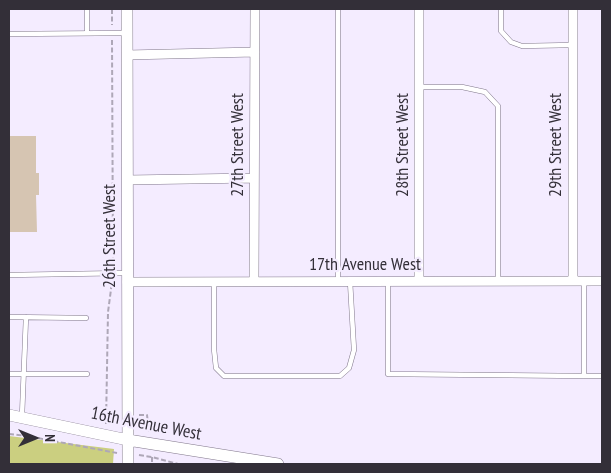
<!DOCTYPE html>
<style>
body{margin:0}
#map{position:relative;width:611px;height:473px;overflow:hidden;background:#f4ecff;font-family:"PT Sans Narrow",sans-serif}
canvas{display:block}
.frame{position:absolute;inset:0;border:10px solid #332f38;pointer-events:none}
.north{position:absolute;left:10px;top:413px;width:50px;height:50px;-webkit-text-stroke:4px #f4ecff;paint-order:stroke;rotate:90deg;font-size:14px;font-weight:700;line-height:20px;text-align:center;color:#332f38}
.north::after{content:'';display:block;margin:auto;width:18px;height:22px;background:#332f38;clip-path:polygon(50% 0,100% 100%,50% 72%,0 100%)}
</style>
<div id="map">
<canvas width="611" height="473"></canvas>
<div class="frame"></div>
<div class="north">N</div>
</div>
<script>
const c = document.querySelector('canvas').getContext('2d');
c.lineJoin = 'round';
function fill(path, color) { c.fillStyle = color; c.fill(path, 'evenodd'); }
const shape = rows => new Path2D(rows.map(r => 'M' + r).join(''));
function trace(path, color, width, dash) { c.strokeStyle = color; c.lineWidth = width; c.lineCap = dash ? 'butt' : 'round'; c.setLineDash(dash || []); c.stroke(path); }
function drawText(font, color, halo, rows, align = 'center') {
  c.font = font + ' "PT Sans Narrow",sans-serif'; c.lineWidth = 4.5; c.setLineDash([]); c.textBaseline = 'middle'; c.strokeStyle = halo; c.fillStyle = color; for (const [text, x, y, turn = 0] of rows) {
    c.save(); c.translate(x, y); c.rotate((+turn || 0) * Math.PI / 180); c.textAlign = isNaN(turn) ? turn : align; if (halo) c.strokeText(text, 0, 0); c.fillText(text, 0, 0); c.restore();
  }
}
fill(shape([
 [9,436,114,449,113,464,9,464]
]), '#cbcf80');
fill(shape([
 [9,136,36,136,36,173,39,173,39,195,36,195,37,232,9,232]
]), '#d6c5b2');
const service = shape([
 [87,9,87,33],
 [501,9,501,31,511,42,522,46,572,45],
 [9,34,127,33],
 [419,87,462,87,485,92,498,106,498,281],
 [9,275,126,273],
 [214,281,214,349,216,368,224,376,340,376,349,368,354,350,350,281],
 [338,281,338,9],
 [388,281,388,374,584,376],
 [584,281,584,376,602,376],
 [9,317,86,318],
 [9,374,87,374],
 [22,416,26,317]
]);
const minor = shape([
 [419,9,419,281],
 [127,55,255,52],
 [127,180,254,178],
 [254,281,255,9],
 [573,281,573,9],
 [127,282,602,281]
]);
const tertiary = shape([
 [127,9,128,464],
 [9,415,128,440,278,464]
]);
trace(service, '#80778b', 5.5);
trace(minor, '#80778b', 10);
trace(tertiary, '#80778b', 12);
trace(shape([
 [112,9,112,25],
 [112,40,113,265],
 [107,415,117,415],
 [139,415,147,415,149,432],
 [106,424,108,312,112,282],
 [9,434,27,436,117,453],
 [139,455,152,457,178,464],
 [152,457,152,464]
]), '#aea7b7', 2, [5, 2.5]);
trace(service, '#fff', 4.5);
trace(minor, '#fff', 9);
trace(tertiary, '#fff', 11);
drawText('18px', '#332f38', '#f4ecff', [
 ["27th Street West",238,145,-90],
 ["28th Street West",403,145,-90],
 ["29th Street West",556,145,-90],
 ["26th Street West",110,236,-90],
 ["17th Avenue West",365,265],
 ["16th Avenue West",146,424,11]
]);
</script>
